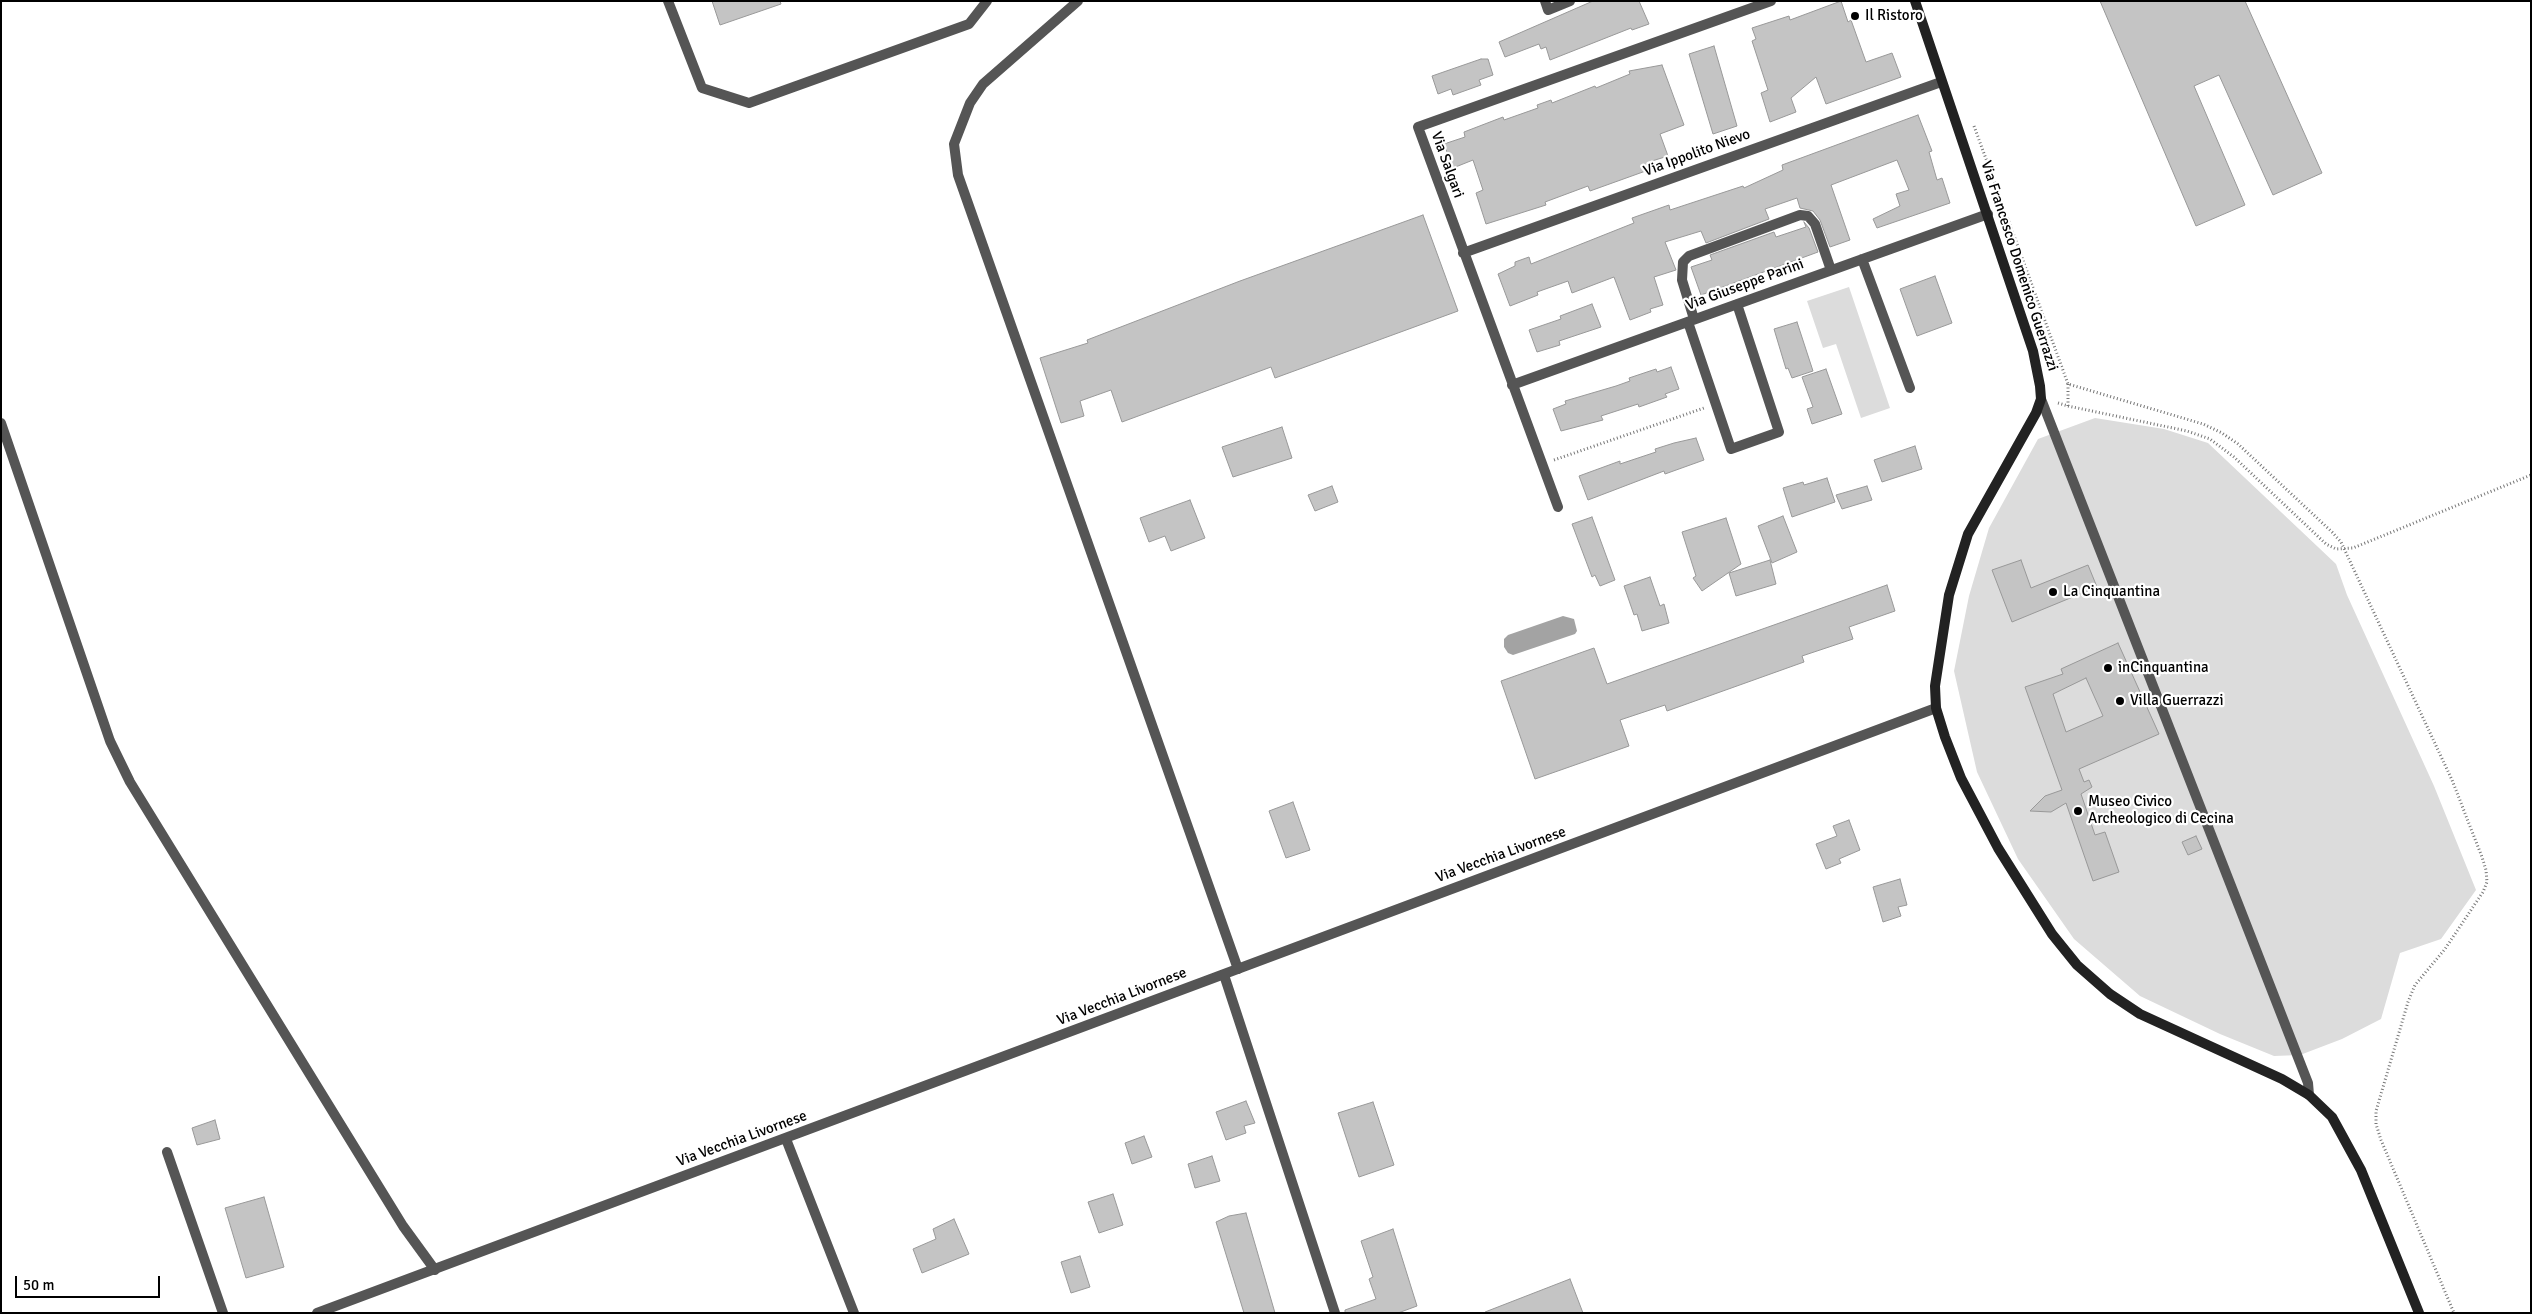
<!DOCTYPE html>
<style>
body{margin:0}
#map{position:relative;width:2532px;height:1314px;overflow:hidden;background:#fff;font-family:Signika,sans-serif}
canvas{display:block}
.frame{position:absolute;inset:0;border:2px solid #000;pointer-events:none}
.scale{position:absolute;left:15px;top:1276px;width:145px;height:22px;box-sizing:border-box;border:2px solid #000;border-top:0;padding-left:6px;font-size:15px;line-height:18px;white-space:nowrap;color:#000;-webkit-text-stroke:4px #fff;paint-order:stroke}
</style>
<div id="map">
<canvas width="2532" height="1314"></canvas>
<div class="frame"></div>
<div class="scale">50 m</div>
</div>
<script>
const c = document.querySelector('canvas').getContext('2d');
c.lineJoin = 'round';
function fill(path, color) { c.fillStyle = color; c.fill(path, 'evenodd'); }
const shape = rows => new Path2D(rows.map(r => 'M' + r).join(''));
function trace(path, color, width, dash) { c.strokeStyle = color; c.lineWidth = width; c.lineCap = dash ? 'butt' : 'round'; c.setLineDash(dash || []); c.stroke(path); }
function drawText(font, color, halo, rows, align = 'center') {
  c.font = font + ' Signika,sans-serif'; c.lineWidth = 4.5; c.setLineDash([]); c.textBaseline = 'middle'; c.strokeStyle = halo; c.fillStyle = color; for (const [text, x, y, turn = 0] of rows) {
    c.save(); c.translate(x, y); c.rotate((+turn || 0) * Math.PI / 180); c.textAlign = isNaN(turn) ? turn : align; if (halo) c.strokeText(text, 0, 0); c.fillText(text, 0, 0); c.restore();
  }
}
fill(shape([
 [1849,287,1890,408,1861,418,1836,344,1823,348,1807,301],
 [2095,418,2164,429,2208,443,2336,564,2347,595,2434,786,2476,890,2441,939,2400,953,2381,1019,2342,1039,2300,1055,2274,1056,2220,1034,2140,996,2074,939,2018,859,1977,772,1954,671,1969,596,1989,528,2038,439]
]), '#dcdcdc');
fill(shape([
 [1563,616,1574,619,1577,631,1575,634,1513,655,1508,653,1504,647,1504,639,1508,635]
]), '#a3a3a3');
const building = shape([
 [712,1,780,1,781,4,720,25,712,1],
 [1593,1,1639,1,1649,24,1632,30,1631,28,1550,60,1546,47,1541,49,1539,44,1505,57,1499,42,1593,1],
 [1841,1,1848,22,1851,20,1866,62,1892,53,1901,77,1826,104,1816,77,1791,98,1796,112,1770,122,1761,93,1768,90,1752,41,1756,39,1752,28,1789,16,1790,20,1841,1],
 [2100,1,2245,1,2322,173,2273,195,2219,75,2194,86,2245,205,2196,226,2100,1],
 [1714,46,1737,126,1713,134,1689,54,1714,46],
 [1481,59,1488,59,1493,75,1479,80,1481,85,1453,95,1451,89,1438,94,1432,76,1481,59],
 [1662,65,1684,125,1660,134,1668,156,1652,161,1654,168,1590,191,1588,186,1545,202,1546,205,1486,224,1476,193,1483,190,1473,160,1453,168,1444,144,1465,137,1464,132,1503,117,1504,120,1538,108,1537,105,1551,100,1552,103,1595,86,1596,88,1630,74,1629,71,1662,65],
 [1918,115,1932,151,1929,152,1937,180,1942,178,1950,203,1877,228,1873,219,1900,206,1896,194,1909,190,1897,160,1831,185,1850,240,1830,247,1820,220,1813,211,1800,208,1797,198,1765,209,1769,219,1706,243,1701,231,1665,242,1676,270,1654,277,1663,305,1650,309,1651,312,1630,320,1614,277,1572,293,1568,281,1537,292,1538,295,1510,306,1498,274,1515,266,1515,262,1529,257,1531,264,1634,223,1632,218,1669,205,1670,210,1743,186,1744,188,1783,170,1782,165,1918,115],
 [1423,215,1458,311,1275,378,1271,367,1122,422,1111,390,1080,401,1084,416,1061,423,1040,358,1088,343,1087,340,1240,281,1423,215],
 [1804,222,1809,228,1818,252,1701,295,1691,267,1712,260,1710,255,1774,232,1776,237,1806,227,1804,222],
 [1935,276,1952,323,1917,336,1900,289,1935,276],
 [1592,304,1601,327,1559,341,1560,345,1537,352,1529,330,1561,319,1560,316,1592,304],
 [1797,322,1813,371,1792,378,1788,368,1786,369,1774,329,1797,322],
 [1671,367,1679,389,1665,394,1667,397,1639,407,1638,404,1601,416,1603,420,1561,431,1553,409,1566,404,1565,401,1616,386,1630,381,1629,378,1656,369,1657,372,1671,367],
 [1826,369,1842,414,1812,424,1807,409,1813,407,1802,377,1826,369],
 [1282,427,1292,458,1233,477,1222,447,1282,427],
 [1696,438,1704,460,1665,474,1664,471,1588,500,1579,476,1620,461,1620,464,1656,452,1655,449,1674,443,1696,438],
 [1915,446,1922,469,1882,482,1874,460,1915,446],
 [1827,478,1835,502,1792,517,1783,488,1803,482,1804,485,1827,478],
 [1332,486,1338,502,1315,511,1308,495,1332,486],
 [1867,486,1872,500,1842,509,1836,495,1867,486],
 [1190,500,1205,538,1171,551,1165,536,1149,542,1140,518,1190,500],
 [1783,516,1797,552,1772,563,1758,526,1783,516],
 [1592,517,1615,580,1600,586,1595,575,1592,577,1572,524,1592,517],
 [1726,518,1741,564,1702,591,1693,578,1696,576,1682,532,1726,518],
 [1770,560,1776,584,1736,596,1729,573,1770,560],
 [2021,560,2031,588,2088,565,2097,587,2012,622,1992,570,2021,560],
 [1650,577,1660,606,1664,604,1669,623,1642,631,1637,614,1634,615,1624,586,1650,577],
 [1887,585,1895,611,1849,627,1853,639,1802,656,1804,662,1667,711,1665,705,1620,720,1629,746,1535,779,1501,681,1594,648,1607,684,1887,585],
 [2118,643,2159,734,2079,769,2084,782,2089,780,2092,787,2081,794,2095,835,2105,832,2119,872,2093,881,2066,803,2051,812,2030,811,2045,796,2062,790,2025,687,2063,674,2061,669,2118,643],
 [2086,678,2103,716,2066,732,2053,694,2086,678],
 [1293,802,1310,850,1286,858,1269,811,1293,802],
 [1849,820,1860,850,1839,859,1841,863,1826,869,1816,844,1837,836,1833,826,1849,820],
 [2196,836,2202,849,2188,855,2182,842,2196,836],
 [1900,879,1907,905,1898,907,1901,916,1883,922,1873,887,1900,879],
 [1246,1101,1255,1123,1244,1126,1246,1133,1226,1140,1216,1112,1246,1101],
 [1373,1102,1394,1165,1359,1177,1338,1113,1373,1102],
 [215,1120,220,1139,197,1145,192,1128,215,1120],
 [1144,1136,1152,1157,1132,1164,1125,1143,1144,1136],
 [1212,1156,1220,1181,1195,1188,1188,1164,1212,1156],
 [1113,1194,1123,1225,1099,1233,1088,1202,1113,1194],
 [264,1197,284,1267,246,1278,225,1208,264,1197],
 [1246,1213,1275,1313,1244,1313,1216,1222,1229,1216,1246,1213],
 [954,1219,969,1254,922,1273,913,1249,936,1239,933,1229,954,1219],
 [1393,1229,1417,1306,1398,1313,1345,1313,1345,1310,1376,1299,1369,1279,1373,1277,1361,1241,1393,1229],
 [1080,1256,1090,1287,1071,1293,1061,1262,1080,1256],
 [1570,1279,1583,1313,1485,1313,1485,1312,1570,1279]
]);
fill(building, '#c4c4c4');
trace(building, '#999', 1);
trace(shape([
 [1974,126,2068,384,2203,424,2222,433,2238,444,2332,532,2341,542,2452,780,2482,857,2486,870,2487,882,2483,892,2445,949,2415,985,2408,1002,2376,1111,2376,1124,2381,1140,2454,1313],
 [2058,403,2068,406,2068,384],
 [2068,406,2187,431,2210,439,2234,457,2326,544,2336,549,2353,548,2531,475],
 [1554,460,1704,408]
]), '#777', 3, [1, 2.5]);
trace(shape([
 [668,1,702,88,749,103,969,24,987,1],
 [1078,1,983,84,970,103,954,144,958,175,1238,969],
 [1545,1,1548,10,1570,1],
 [1694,319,1682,280,1683,262,1689,256,1800,215,1808,216,1815,224,1831,270],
 [2041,399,2308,1083,2309,1095],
 [1,423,110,741,130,782,403,1226,435,1270],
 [167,1152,223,1313]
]), '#555', 10);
trace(shape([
 [1463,253,1941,82],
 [1862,259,1910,388],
 [1688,322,1731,449,1779,432,1737,304],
 [1512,385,1988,214],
 [1558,507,1418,127,1771,1],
 [1224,975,1335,1313],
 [786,1139,854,1313],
 [317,1313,1936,708]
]), '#555', 10);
trace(shape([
 [1915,1,2033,351,2040,386,2041,399,2036,413,1968,534,1949,595,1935,686,1936,708,1945,737,1961,778,1998,848,2052,934,2077,965,2110,994,2140,1014,2282,1079,2309,1095,2332,1117,2361,1170,2419,1313]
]), '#222', 10);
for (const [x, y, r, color] of [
 [1855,16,5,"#000"],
 [2053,592,5,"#000"],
 [2108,668,5,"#000"],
 [2120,701,5,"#000"],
 [2078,811,5,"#000"]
]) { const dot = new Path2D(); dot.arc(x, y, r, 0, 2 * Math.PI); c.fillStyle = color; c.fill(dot); trace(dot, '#fff', 2); }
drawText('15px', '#000', '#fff', [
 ["Il Ristoro",1865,16],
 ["La Cinquantina",2063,592],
 ["inCinquantina",2118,668],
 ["Villa Guerrazzi",2130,701],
 ["Museo Civico",2088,802],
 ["Archeologico di Cecina",2088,819]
], 'left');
drawText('15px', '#000', '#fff', [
 ["Via Ippolito Nievo",1697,153,-20],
 ["Via Salgari",1447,165,70],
 ["Via Francesco Domenico Guerrazzi",2019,266,72],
 ["Via Giuseppe Parini",1745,285,-20],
 ["Via Vecchia Livornese",1501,855,-20],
 ["Via Vecchia Livornese",1122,997,-21],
 ["Via Vecchia Livornese",742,1139,-20]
]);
</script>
